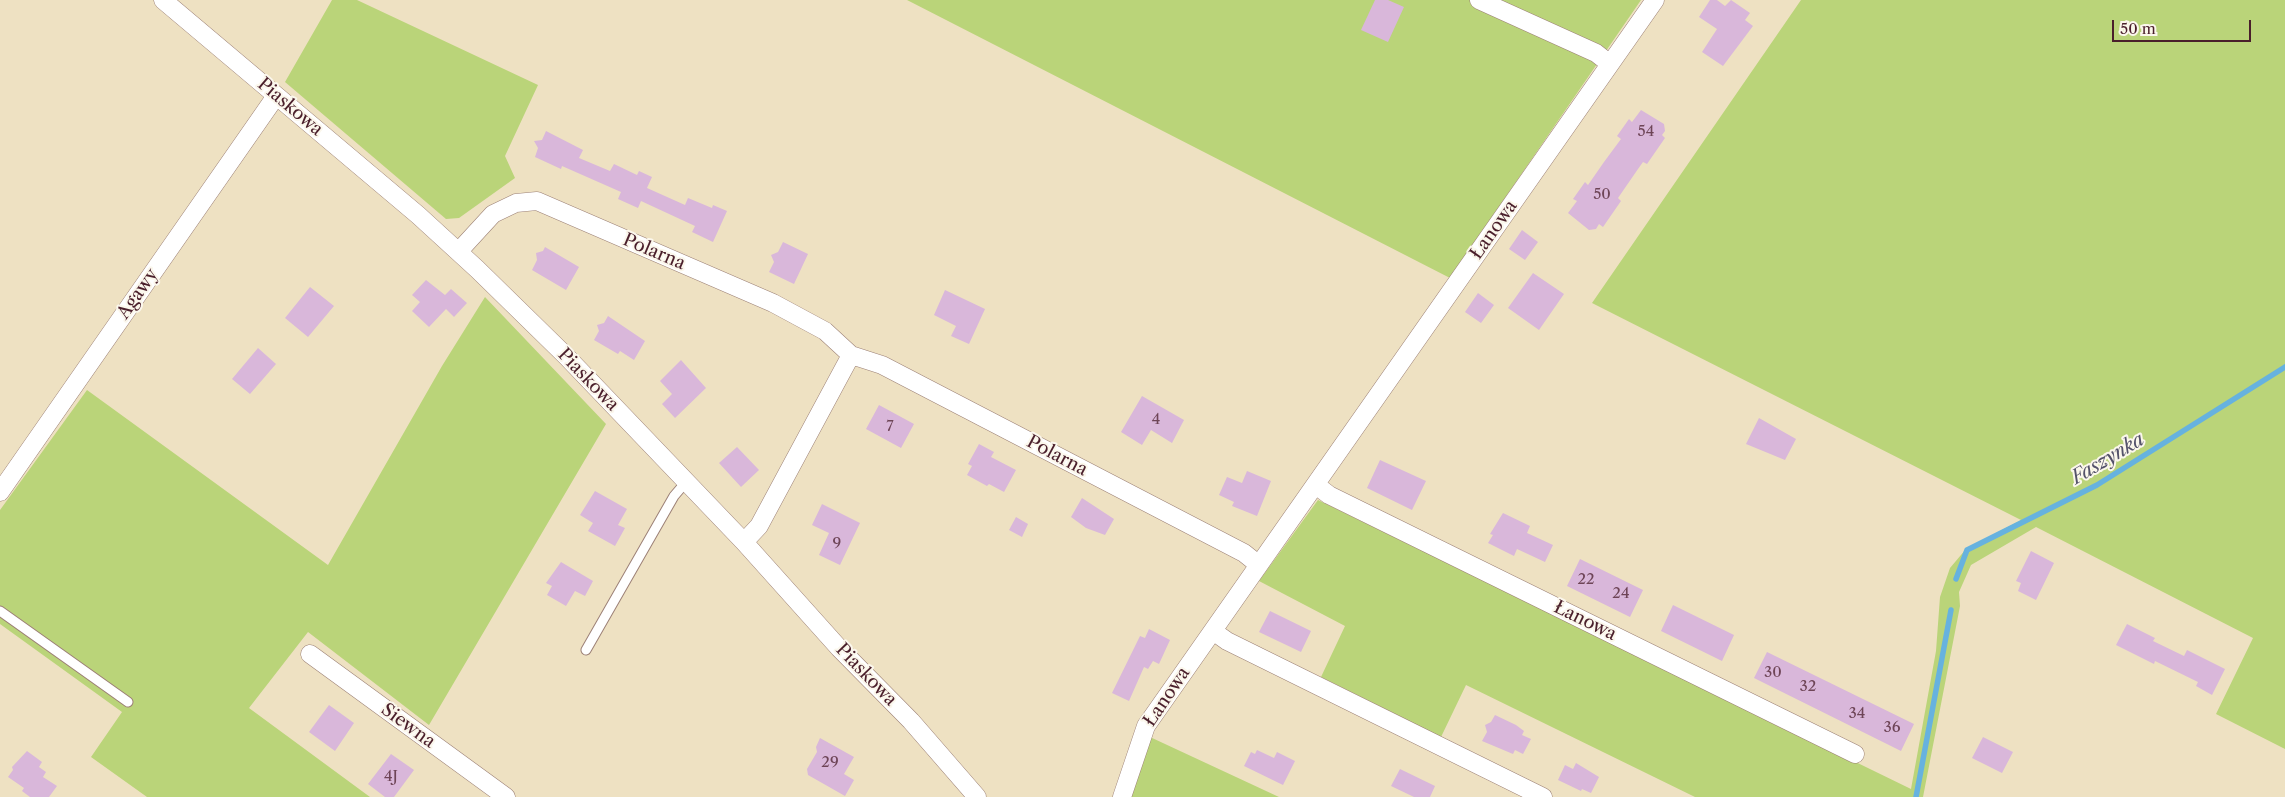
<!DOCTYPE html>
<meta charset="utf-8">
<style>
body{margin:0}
#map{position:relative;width:2285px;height:797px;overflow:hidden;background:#eee1c2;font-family:"Libre Caslon Text",serif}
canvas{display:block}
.scale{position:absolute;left:2112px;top:20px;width:139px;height:22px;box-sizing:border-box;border:2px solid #4a1f2b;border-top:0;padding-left:6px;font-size:15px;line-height:18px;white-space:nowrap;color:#4a1f2b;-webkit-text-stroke:4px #fbf7ec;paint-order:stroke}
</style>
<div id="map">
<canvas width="2285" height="797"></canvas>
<div class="scale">50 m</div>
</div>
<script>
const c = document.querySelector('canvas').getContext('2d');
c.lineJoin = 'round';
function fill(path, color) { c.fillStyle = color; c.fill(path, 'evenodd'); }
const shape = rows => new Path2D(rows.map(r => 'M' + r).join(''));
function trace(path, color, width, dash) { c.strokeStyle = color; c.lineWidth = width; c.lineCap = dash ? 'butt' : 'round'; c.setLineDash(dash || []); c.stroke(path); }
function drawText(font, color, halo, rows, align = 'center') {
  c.font = font + ' "Libre Caslon Text",serif'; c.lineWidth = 4; c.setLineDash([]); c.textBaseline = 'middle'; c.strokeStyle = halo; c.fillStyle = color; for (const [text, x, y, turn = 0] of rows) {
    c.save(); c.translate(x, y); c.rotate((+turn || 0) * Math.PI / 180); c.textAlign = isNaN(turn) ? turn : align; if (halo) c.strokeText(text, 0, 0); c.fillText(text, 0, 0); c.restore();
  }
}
fill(shape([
 [332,0,357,0,538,85,505,156,515,178,459,218,446,219,285,82],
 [907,0,1641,0,1450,278],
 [1801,0,2285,0,2285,749,2216,714,2253,638,2036,527,1971,565,1959,592,1960,606,1923,797,1695,797,1466,685,1441,737,1321,677,1345,626,1259,581,1318,500,1911,789,1936,651,1940,597,1950,568,1966,549,2021,520,1592,303],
 [485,297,606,424,429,725,308,632,249,708,370,797,147,797,91,757,122,712,0,624,0,510,87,390,328,565,442,366],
 [1150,737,1279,797,1130,797]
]), '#bad479');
trace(shape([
 [1956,579,1967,550,2097,485,2285,367],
 [1916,797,1951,610]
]), '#66b2df', 5.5);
fill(shape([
 [1375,0,1388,0,1404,7,1388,42,1361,30],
 [1710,0,1717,0,1725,6,1731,0,1750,13,1745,20,1753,26,1723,66,1702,52,1717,29,1699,17],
 [1641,110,1664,124,1665,131,1662,135,1665,138,1647,164,1643,162,1638,169,1618,198,1621,201,1603,227,1599,224,1596,229,1589,230,1568,213,1577,201,1573,199,1585,182,1588,185,1604,162,1621,139,1617,136,1629,119,1632,122],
 [546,131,583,150,579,158,610,171,614,164,637,175,639,171,652,177,647,188,685,205,688,198,712,208,713,205,727,211,713,242,692,232,695,226,641,201,638,208,618,199,621,192,562,166,561,169,535,157,538,148,534,141,542,140],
 [1522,230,1538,242,1525,260,1509,249],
 [783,242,808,254,794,284,769,272,774,262,771,255,778,252],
 [545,247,579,267,566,290,532,270,537,260,536,253,543,251],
 [1533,273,1564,294,1539,330,1508,308],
 [426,280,445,295,451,289,467,303,454,317,446,309,429,327,412,311,420,302,412,295],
 [310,287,334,306,308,337,285,318],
 [945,290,985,309,969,344,951,336,956,326,934,315],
 [1478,293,1494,305,1481,323,1465,312],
 [608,316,645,341,634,360,620,351,618,354,594,340,599,331,597,325,604,323],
 [258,348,276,364,250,394,232,379],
 [681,360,706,388,675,418,662,404,672,394,660,381],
 [1142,396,1184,420,1172,443,1151,430,1142,445,1121,432],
 [879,405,914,424,901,448,866,429],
 [1759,418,1796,439,1785,460,1746,444],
 [979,444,994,452,991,457,1016,470,1004,492,989,484,987,486,967,475,972,466,968,464],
 [737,447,759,470,741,487,719,463],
 [1380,460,1426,481,1412,510,1367,488],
 [1247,471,1271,481,1257,516,1232,506,1234,502,1219,495,1227,477,1242,483],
 [595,491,627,509,618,525,625,528,615,546,588,531,593,523,580,515],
 [1082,498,1114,519,1105,535,1086,528,1071,517],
 [822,504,860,523,840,565,819,555,829,533,812,525],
 [1503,513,1530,526,1527,533,1553,545,1545,562,1517,549,1514,556,1488,543,1493,535,1490,534],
 [1016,517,1028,524,1022,537,1009,530],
 [2031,551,2054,563,2036,600,2018,591,2021,583,2016,581],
 [1580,559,1643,590,1630,617,1567,586],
 [561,562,593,581,585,596,575,591,566,606,547,595,552,586,546,583],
 [1673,605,1734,635,1722,661,1661,631],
 [1270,611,1311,631,1301,652,1259,632],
 [2127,624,2155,638,2153,641,2184,656,2187,650,2225,669,2212,695,2196,686,2198,682,2155,661,2154,664,2116,645],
 [1149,629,1170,640,1159,664,1153,661,1148,669,1144,667,1129,701,1112,693,1140,636,1145,638],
 [1767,652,1914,724,1901,751,1754,678],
 [329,705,354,723,335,751,309,732],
 [1495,715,1516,725,1524,731,1522,735,1531,739,1523,754,1515,750,1513,754,1482,741,1487,732,1485,725,1491,722],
 [1983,737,2013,752,2002,773,1972,758],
 [820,738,854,757,844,774,854,780,845,796,808,775,807,769,817,752,816,747],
 [1257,750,1274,758,1277,752,1295,761,1283,785,1244,766,1251,752,1255,754],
 [27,751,42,762,39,767,46,772,43,777,57,786,49,797,30,797,22,791,24,788,8,777,13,770,12,767],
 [391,754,414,770,394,797,385,797,368,784],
 [1576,763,1599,777,1591,793,1582,789,1581,791,1558,780,1565,765,1573,769],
 [1400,769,1435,786,1430,797,1414,797,1391,786]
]), '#d9b7da');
const lane = shape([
 [0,611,128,702],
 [586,650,674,496,686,482]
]);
const street = shape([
 [163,0,418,215,477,269,566,356,744,542,839,648,911,721,977,797],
 [1479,0,1596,53,1610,64],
 [459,251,493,214,516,203,537,201,773,303,825,331,851,355,882,365,1244,553,1259,565],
 [1316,485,1329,495,1855,754],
 [0,492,276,96],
 [744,542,759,526,851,355],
 [1213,631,1227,641,1543,797],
 [310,654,506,797],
 [1122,797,1146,726,1655,0]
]);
trace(lane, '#9c8076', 11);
trace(street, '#9c8076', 19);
trace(lane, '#fff', 9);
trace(street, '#fff', 18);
drawText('15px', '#6e4557', null, [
 ["54",1646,132],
 ["50",1602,195],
 ["4",1156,420],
 ["7",890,427],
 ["9",837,544],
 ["22",1586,580],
 ["24",1621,594],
 ["30",1773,673],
 ["32",1808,687],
 ["34",1857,714],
 ["36",1892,728],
 ["29",830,763],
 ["4J",391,777]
]);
drawText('18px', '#4a1f2b', '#fbf7ec', [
 ["Piaskowa",290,107,40],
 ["Łanowa",1494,230,-55],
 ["Polarna",654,252,23],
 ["Agawy",138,294,-55],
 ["Piaskowa",588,380,46],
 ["Polarna",1057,456,28],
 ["Łanowa",1585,621,26],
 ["Piaskowa",866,675,46],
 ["Łanowa",1167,697,-56],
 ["Siewna",408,726,36]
]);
drawText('italic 19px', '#54526a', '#fbf7ec', [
 ["Faszynka",2108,459,-31]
]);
</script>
